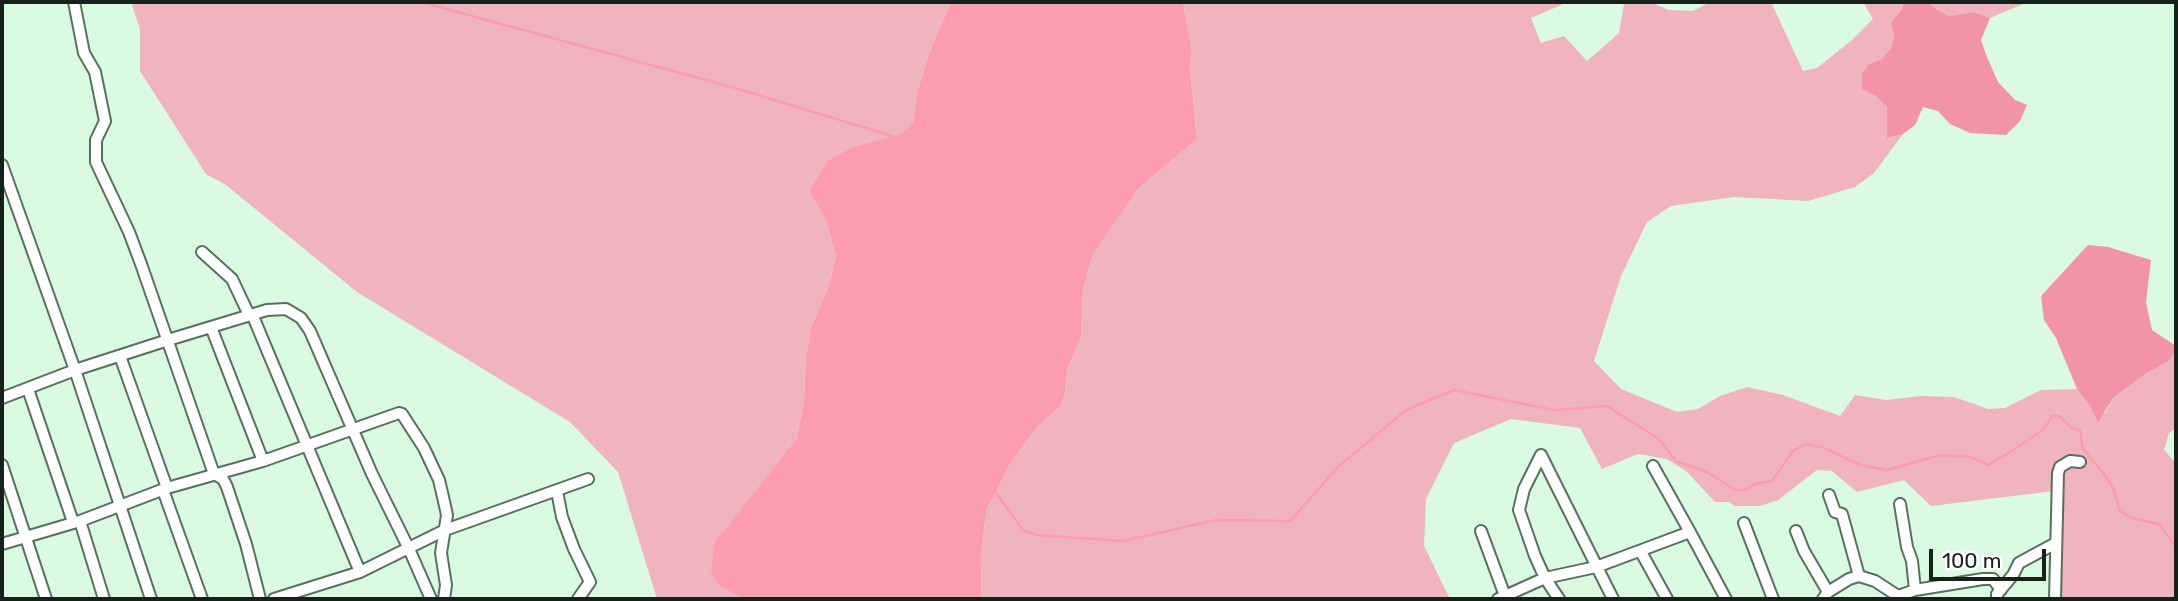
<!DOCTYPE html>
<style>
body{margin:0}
#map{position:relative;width:2178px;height:601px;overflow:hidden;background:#dafae2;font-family:Rubik,sans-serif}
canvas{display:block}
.frame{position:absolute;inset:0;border:4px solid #152119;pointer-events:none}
.scale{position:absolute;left:1929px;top:549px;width:117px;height:32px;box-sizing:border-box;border:4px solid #152119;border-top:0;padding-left:9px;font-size:21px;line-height:24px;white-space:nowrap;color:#152119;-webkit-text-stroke:5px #fdfdfd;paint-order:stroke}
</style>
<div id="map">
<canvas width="2178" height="601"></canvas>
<div class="frame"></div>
<div class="scale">100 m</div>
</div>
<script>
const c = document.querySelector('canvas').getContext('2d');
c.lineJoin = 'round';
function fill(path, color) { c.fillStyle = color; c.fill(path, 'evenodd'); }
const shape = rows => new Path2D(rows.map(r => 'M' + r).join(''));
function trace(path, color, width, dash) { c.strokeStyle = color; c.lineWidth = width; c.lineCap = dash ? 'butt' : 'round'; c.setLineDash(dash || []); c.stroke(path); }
fill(shape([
 [131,2,951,2,930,51,917,92,913,122,899,135,884,140,809,191,826,220,836,256,829,285,811,327,806,356,804,401,797,438,715,543,740,597,819,597,829,599,657,599,618,472,570,422,357,292,226,185,206,174,140,71,140,29],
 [1183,2,1568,2,1531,18,1541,43,1564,36,1587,61,1619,33,1624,4,1650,2,1669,10,1693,11,1710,2,1771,2,1803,71,1817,68,1852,40,1873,19,1863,2,1902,2,1903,7,1891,23,1894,37,1891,48,1882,59,1869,64,1862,89,1876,96,1887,107,1888,138,1903,134,1874,173,1855,187,1808,201,1734,197,1671,206,1647,222,1621,276,1594,361,1621,389,1677,412,1698,409,1720,396,1747,387,1783,395,1840,416,1855,395,1886,400,1921,396,1954,397,1988,409,2005,408,2041,390,2077,389,2090,406,2105,413,2114,397,2147,373,2169,361,2176,350,2176,428,2169,433,2164,450,2176,463,2176,599,2057,599,2054,491,1931,506,1904,480,1857,492,1832,471,1817,470,1778,500,1760,506,1735,506,1729,502,1715,502,1686,471,1667,459,1638,454,1602,469,1580,428,1511,419,1454,443,1426,499,1424,546,1450,599,981,599,982,545,987,507,996,493,1007,469,1027,440,1039,425,1061,406,1065,394,1067,370,1081,337,1083,289,1093,254,1139,188,1197,139,1190,68,1192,51],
 [1928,2,2028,2,1990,18,1974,12,1949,16,1936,9]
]), '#efb4bd');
fill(shape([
 [1902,2,1928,2,1936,9,1949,16,1974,12,1990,18,1981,40,1987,57,1998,82,2015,100,2027,105,2020,121,2006,135,1970,133,1950,124,1938,111,1923,107,1915,125,1903,134,1887,138,1887,107,1876,96,1862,89,1862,74,1869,64,1882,59,1891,48,1894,37,1891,23,1903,7],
 [2088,245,2108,247,2151,260,2146,302,2152,330,2176,346,2176,350,2169,361,2147,373,2114,397,2098,422,2090,406,2077,389,2056,338,2044,320,2041,296]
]), '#f294a5');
fill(shape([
 [951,2,1183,2,1192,51,1190,68,1197,139,1139,188,1093,254,1083,289,1081,337,1067,370,1065,394,1061,406,1039,425,1027,440,1007,469,996,493,987,507,982,545,981,599,740,597,718,584,711,571,715,542,797,438,804,401,806,356,811,327,829,285,836,256,826,220,809,191,828,161,851,148,899,135,913,122,917,92,930,51]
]), '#fc9dae');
trace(shape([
 [421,2,735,88,895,137],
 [994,490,1023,530,1036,535,1123,541,1216,520,1290,521,1338,467,1406,410,1454,390,1554,410,1607,406,1659,439,1676,461,1707,472,1735,490,1746,490,1754,484,1772,481,1793,451,1806,444,1822,447,1860,465,1887,470,1940,455,1971,457,1988,465,2015,449,2041,431,2048,423,2052,416,2059,416,2072,428,2080,430,2083,449,2105,475,2113,488,2120,511,2132,518,2159,524,2176,547]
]), '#fc9dae', 2.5);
const minor = shape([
 [74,2,84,53,95,72,105,121,96,140,96,162,129,232,141,264,214,474,223,479,227,487,246,544,260,599],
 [2,165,75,370,151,599],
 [202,252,232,279,249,315],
 [252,314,360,572],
 [211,327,263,461],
 [120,356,167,488],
 [28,389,73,522],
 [2,398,75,370,168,340,267,310,286,309,301,318,310,331,372,474,409,549,431,599],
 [1541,455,1613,599],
 [1541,455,1524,489,1519,510,1535,556,1545,578,1559,599],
 [2,465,46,599],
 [1653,466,1690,532],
 [163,490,202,599],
 [557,491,562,517,574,549,590,582,578,599],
 [1829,495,1835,512,1842,514,1859,576],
 [1900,504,1907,547,1912,561,1915,590],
 [80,521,104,599],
 [1744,523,1773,599],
 [1481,531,1505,596,1498,599],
 [1796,531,1804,551,1828,592],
 [2,544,80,521,167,488,263,461,399,413,402,414,424,448,439,480,443,497,447,515,441,553,446,585,444,599],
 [1641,552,1667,599],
 [274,599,360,572,445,530,588,479],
 [1507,599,1505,596,1545,578,1596,567,1690,532,1726,599],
 [1823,599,1828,592,1849,579,1859,576,1875,581,1898,596,1915,590,1983,579,1993,579,2001,590],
 [1997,599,1997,594,2013,575,2019,563,2056,543],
 [2055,599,2058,473,2060,467,2070,461,2080,462]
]);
trace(minor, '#56725e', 14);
trace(minor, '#fff', 10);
</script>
